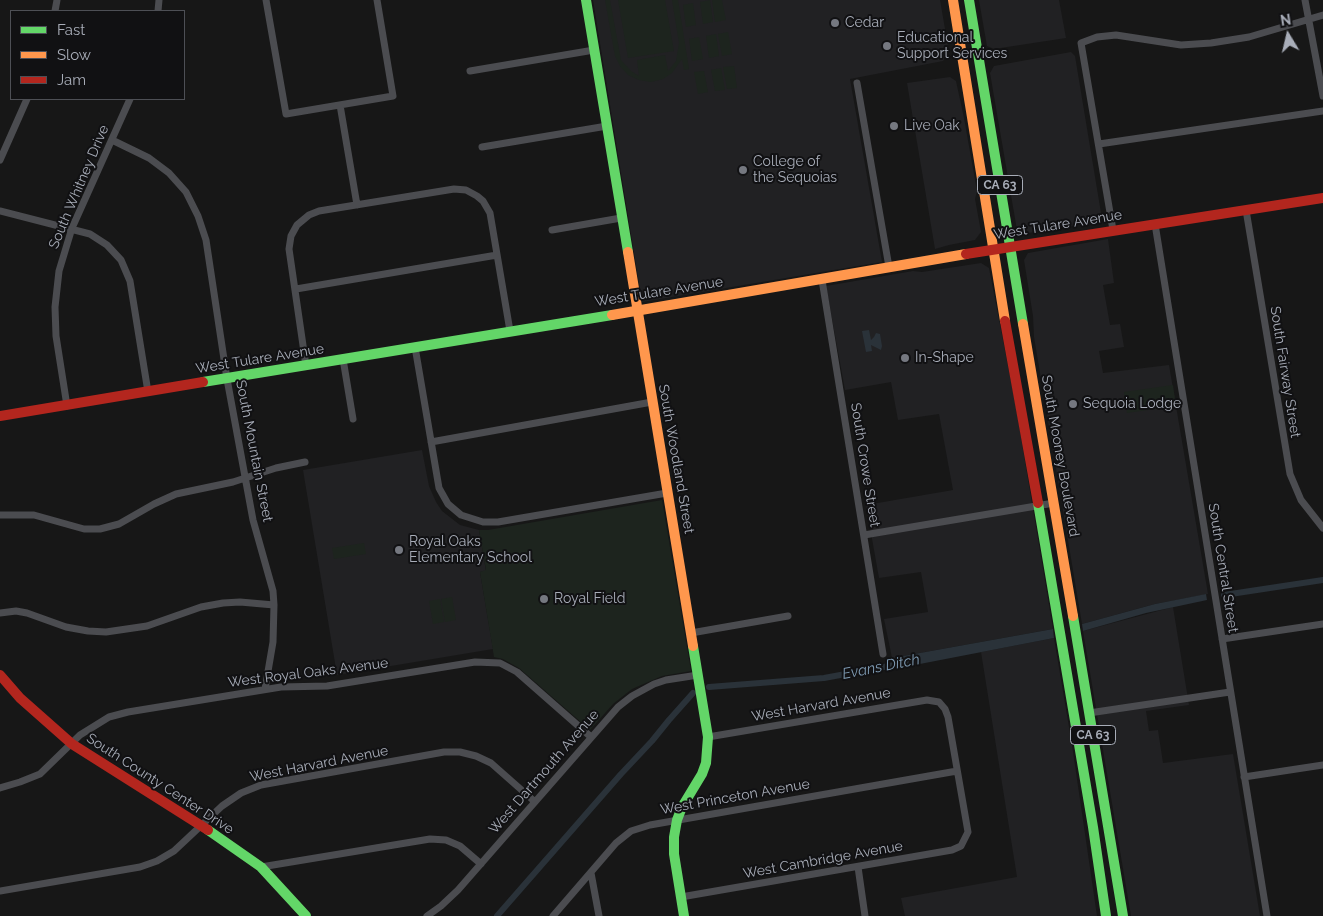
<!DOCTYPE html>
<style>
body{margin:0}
#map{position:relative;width:1323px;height:916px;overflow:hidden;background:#171717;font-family:Raleway,sans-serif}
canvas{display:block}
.legend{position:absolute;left:10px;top:10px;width:175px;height:90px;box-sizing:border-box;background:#111113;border:1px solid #4d4f55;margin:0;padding:6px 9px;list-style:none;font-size:15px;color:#a8adb8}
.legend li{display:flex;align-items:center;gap:10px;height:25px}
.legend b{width:25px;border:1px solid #4d4f55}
.north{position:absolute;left:1263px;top:10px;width:50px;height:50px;-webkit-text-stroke:4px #111113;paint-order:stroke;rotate:351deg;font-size:14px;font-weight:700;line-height:20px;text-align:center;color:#a8adb8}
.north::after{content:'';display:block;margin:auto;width:18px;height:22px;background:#a8adb8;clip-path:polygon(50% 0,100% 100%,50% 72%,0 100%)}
</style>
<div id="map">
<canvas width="1323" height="916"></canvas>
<ul class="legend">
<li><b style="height:6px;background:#63d668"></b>Fast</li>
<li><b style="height:6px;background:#ff974d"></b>Slow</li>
<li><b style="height:6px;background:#b3261e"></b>Jam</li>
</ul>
<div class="north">N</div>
</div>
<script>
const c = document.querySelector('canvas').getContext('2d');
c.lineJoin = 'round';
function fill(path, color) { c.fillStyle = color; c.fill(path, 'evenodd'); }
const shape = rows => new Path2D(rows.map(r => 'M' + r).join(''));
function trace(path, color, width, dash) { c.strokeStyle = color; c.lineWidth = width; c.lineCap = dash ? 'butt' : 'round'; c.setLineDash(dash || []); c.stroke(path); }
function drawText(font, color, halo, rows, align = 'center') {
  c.font = font + ' Raleway,sans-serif'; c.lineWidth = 4; c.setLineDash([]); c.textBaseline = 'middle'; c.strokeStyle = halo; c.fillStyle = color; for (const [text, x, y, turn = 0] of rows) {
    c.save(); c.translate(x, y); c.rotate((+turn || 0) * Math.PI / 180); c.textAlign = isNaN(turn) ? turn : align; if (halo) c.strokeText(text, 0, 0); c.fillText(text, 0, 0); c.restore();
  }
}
fill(shape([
 [593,0,940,0,949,52,943,61,850,79,882,262,642,302],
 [979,0,1059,0,1066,38,994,49,987,46],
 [1071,52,1075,56,1102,219,1100,222,1022,234,1017,230,990,73,994,66],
 [950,77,956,81,964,118,977,191,975,199,981,232,975,240,949,245,935,249,907,83],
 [1108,239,1114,283,1103,285,1110,325,1120,324,1124,347,1099,351,1103,373,1169,365,1208,594,1155,604,1082,624,1034,337,1033,316,1024,260,1028,253],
 [981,263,989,268,1016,407,1053,629,892,658,884,619,928,612,921,572,879,578,866,505,953,490,939,414,898,420,891,382,845,390,826,286,913,271,922,272],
 [422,450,429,486,436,502,442,511,460,525,479,530,486,571,480,572,493,649,337,675,303,470],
 [1173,607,1189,705,1146,711,1149,731,1158,730,1163,763,1233,754,1260,916,1131,916,1083,631],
 [1054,638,1072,745,1097,916,905,916,901,898,1017,877,981,652]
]), '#212123');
fill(shape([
 [605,0,610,0,621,60,631,71,639,76,637,60,665,55,668,71,676,61,679,43,672,0,678,0,689,69,684,70,682,59,672,73,663,79,651,82,639,80,628,75,620,66,615,56],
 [618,0,665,0,674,51,628,58],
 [710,0,713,22,703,24,700,2],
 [712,0,722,0,726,20,715,22],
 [693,3,696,25,686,27,683,5],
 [728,32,732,54,722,56,718,34],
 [716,34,719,56,709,58,706,36],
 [699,37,703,59,692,61,689,39],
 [734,66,737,88,727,89,723,67],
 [721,68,725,90,715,91,711,70],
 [704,71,708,92,698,94,694,72],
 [1173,385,1176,406,1127,413,1124,392],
 [662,500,691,671,662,676,632,689,613,704,590,730,519,668,503,659,494,657,480,572,486,570,479,530,488,530],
 [364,543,366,554,334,559,332,548],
 [452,597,456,620,445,622,441,599],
 [440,599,444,622,433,624,429,601]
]), '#1d241e');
fill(shape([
 [869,330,871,340,874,337,876,333,880,334,882,346,881,350,871,345,872,351,866,352,862,331],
 [1206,594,1207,600,1146,613,1083,631,1082,624,1155,604],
 [1053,629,1054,638,894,669,892,658]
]), '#2a3239');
trace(shape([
 [1224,595,1323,580],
 [709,687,824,678,900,664],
 [497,916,621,774,652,741,669,720,693,693]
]), '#2a3239', 6);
trace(shape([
 [266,0,286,114,393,96,377,0],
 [1305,0,1323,96],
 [55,11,57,0],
 [158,11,159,0],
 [470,71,594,50],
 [857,83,889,267],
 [340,105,357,205],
 [112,140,149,158,169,173,186,192,198,216,206,240,227,379,253,520,273,591,274,605,273,642,265,689],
 [1099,144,1323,111],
 [482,147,607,126],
 [0,160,27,99],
 [1246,210,1290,474,1301,500,1323,528],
 [0,211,90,234,107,245,121,260,130,281,148,392],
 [1155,224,1267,916],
 [552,230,621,218],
 [1113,230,1081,43,1097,37,1116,35,1181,45,1211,43,1249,37,1323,15],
 [822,280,883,654],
 [296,289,497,255],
 [415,347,439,488,448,504,461,515,483,522,498,522,667,493],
 [343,359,353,419],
 [306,366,289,249,291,236,297,225,309,215,319,211,454,189,466,190,477,196,483,201,490,213,510,331],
 [67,406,56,336,55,307,59,271,72,228,130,99],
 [431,442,652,402],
 [0,515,34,515,84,529,100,529,119,524,154,504,176,494,233,482,276,468,305,462],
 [864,535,1054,503],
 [0,613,16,611,27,613,66,627,88,631,106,632,147,626,201,607,223,603,240,602,274,605],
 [691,633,788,616],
 [1222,639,1323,624],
 [1089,713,1230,692],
 [1244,777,1323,765],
 [0,788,20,782,40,774,80,735,109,717,128,712,281,687,327,686,475,662,500,663,517,672,591,737],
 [261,867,430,839,446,840,460,846,481,864],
 [858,867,865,916],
 [591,873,599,916],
 [0,891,140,867,157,861,174,851,222,806,241,793,261,785,444,752,460,752,476,756,491,763,534,801],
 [681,897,952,850,961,846,968,832,948,717,945,709,939,702,927,700,708,737],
 [427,916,441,906,458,890,618,707,632,696,654,684,666,680,698,675],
 [553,916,616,843,631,831,650,825,957,771]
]), '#4b4c50', 7);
trace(shape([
 [586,0,628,252],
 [969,0,1023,324],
 [203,382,612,315],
 [1038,503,1093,827,1106,916],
 [1073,616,1123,916],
 [208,830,261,867,306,916],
 [684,916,674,854,674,837,677,820,682,807,702,774,706,763,708,737,693,646]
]), '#63d668', 10);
trace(shape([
 [953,0,1005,321],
 [628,252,693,646],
 [612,315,966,254],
 [1023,324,1073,616]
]), '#ff974d', 10);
trace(shape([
 [966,254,1323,198],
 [1005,321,1038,503],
 [0,416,203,382],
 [0,675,20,698,72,744,208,830]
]), '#b3261e', 10);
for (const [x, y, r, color] of [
 [835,23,5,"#757880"],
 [887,46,5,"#757880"],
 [894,126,5,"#757880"],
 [743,170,5,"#757880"],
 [905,358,5,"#757880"],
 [1073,404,5,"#757880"],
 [399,550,5,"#757880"],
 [544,599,5,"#757880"]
]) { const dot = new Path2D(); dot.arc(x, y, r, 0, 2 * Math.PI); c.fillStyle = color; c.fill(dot); trace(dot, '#111113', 2); }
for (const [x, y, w] of [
 [1000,185,45],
 [1093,735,45]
]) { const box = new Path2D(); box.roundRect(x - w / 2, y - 9.5, w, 19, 4); c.fillStyle = '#111113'; c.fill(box); trace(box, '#a8adb8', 1); }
drawText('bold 12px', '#a8adb8', null, [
 ["CA 63",1000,185],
 ["CA 63",1093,735]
]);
drawText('14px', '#a8adb8', '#111113', [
 ["Cedar",845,23],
 ["Educational",897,38],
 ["Support Services",897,54],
 ["Live Oak",904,126],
 ["College of",753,162],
 ["the Sequoias",753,178],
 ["In-Shape",915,358],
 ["Sequoia Lodge",1083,404],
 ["Royal Oaks",409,542],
 ["Elementary School",409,558],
 ["Royal Field",554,599]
], 'left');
drawText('14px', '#a8adb8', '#111113', [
 ["South Whitney Drive",79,187,-67],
 ["West Tulare Avenue",1058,225,-9],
 ["West Tulare Avenue",659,292,-9],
 ["West Tulare Avenue",260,359,-9],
 ["South Fairway Street",1285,372,81],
 ["South Mountain Street",254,451,79],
 ["South Mooney Boulevard",1060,456,80],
 ["South Woodland Street",676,459,80],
 ["South Crowe Street",865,465,81],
 ["South Central Street",1223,568,81],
 ["West Royal Oaks Avenue",308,673,-7],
 ["West Harvard Avenue",821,705,-10],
 ["West Harvard Avenue",319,764,-11],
 ["West Dartmouth Avenue",544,772,-49],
 ["South County Center Drive",160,784,33],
 ["West Princeton Avenue",735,797,-10],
 ["West Cambridge Avenue",823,860,-10]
]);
drawText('italic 15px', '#7f9bb3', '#111113', [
 ["Evans Ditch",881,667,-11]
]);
</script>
